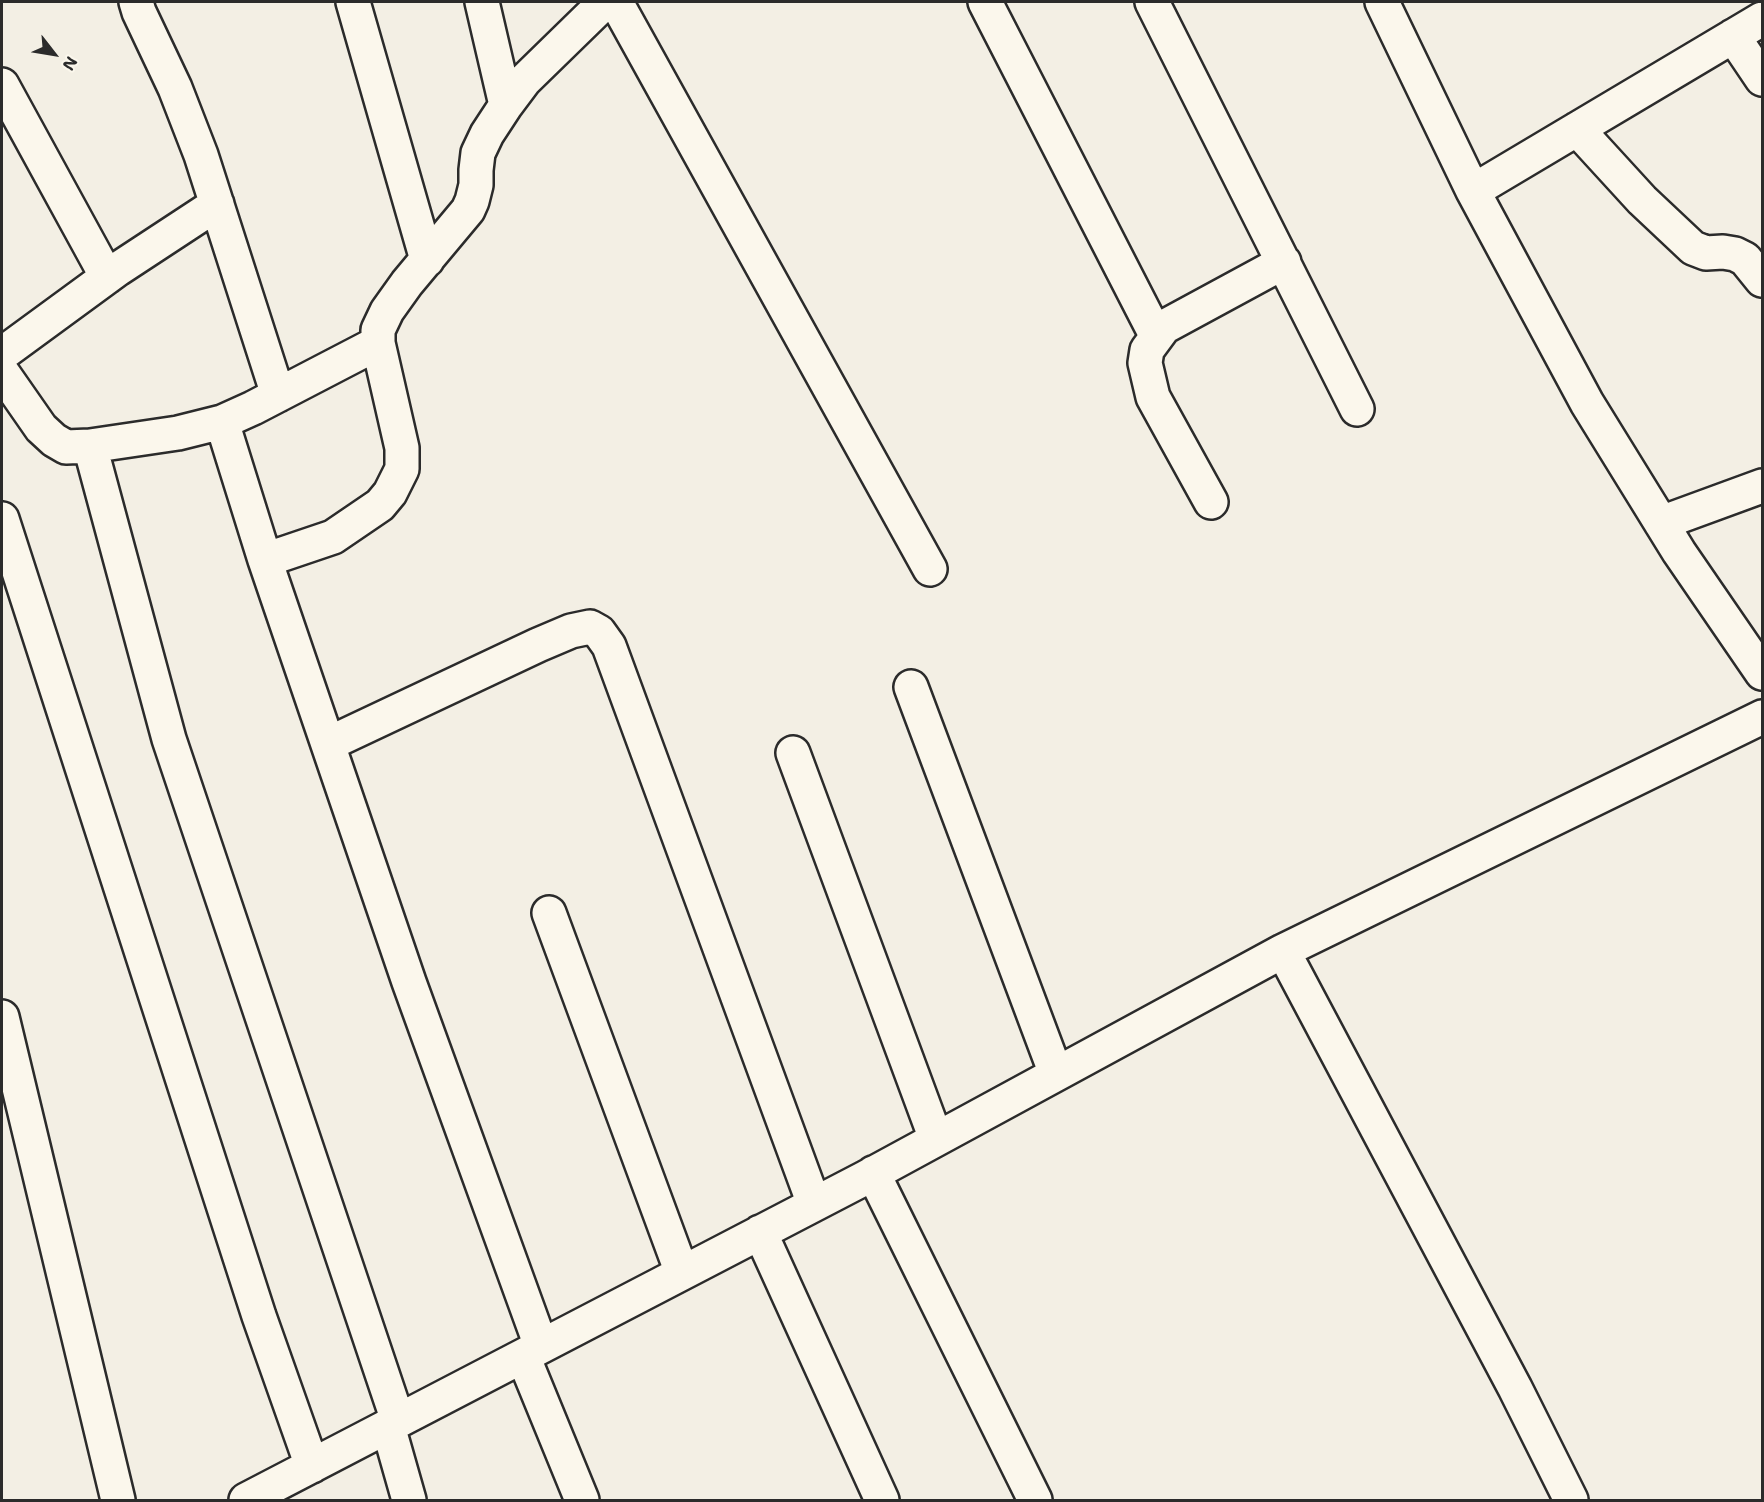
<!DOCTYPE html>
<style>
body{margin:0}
#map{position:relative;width:1764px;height:1502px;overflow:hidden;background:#f3efe4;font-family:"Shantell Sans",sans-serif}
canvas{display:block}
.frame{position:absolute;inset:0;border:3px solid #2b2b2b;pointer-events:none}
.north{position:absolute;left:24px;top:24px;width:60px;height:60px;-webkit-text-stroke:4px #fbf7ec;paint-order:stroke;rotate:121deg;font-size:16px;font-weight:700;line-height:24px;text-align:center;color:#2b2b2b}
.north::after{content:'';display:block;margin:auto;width:21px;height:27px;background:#2b2b2b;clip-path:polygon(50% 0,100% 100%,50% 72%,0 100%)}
</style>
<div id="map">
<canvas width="1764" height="1502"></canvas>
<div class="frame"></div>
<div class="north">N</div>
</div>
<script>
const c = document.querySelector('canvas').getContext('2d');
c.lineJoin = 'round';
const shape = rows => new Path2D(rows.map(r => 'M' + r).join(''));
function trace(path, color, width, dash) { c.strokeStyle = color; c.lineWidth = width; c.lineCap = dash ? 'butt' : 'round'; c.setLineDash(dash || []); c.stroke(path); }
const minor = shape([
 [136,2,139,12,175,88,201,155,278,395],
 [353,2,427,260],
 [482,2,506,105],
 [616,2,930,569],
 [985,2,1156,335],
 [1152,2,1357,409],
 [1382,2,1473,191,1587,403,1679,552,1762,673],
 [1733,36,1762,79],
 [2,85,107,277],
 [1577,129,1642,200,1693,248,1706,253,1723,252,1735,254,1745,259,1762,280],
 [1473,191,1762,19],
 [2,354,118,269,217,204],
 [2,372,41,428,54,440,66,447,90,446,178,433,222,422,253,408,378,343],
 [222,422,265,560,409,982,541,1346],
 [90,446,169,739,398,1421],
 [1211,502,1153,397,1145,363,1147,350,1164,327,1284,262],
 [2,519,259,1316,312,1466],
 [1661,523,1762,486],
 [265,560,333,537,380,505,390,493,402,469,402,448,378,343,378,330,387,311,407,283,468,210,472,201,476,185,476,170,478,153,487,134,506,105,524,81,605,2],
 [911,687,1056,1074],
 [328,744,538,645,571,631,590,627,599,632,609,646,814,1204],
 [793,753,936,1139],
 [549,913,682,1273],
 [1283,951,1515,1388,1571,1500],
 [2,1017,118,1500],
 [873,1173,1035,1500],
 [760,1232,882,1500],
 [523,1356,582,1500],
 [388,1426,409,1500],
 [246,1500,865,1178,1283,951,1762,717]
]);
trace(minor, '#2b2b2b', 38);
trace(minor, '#fbf7ec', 33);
</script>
